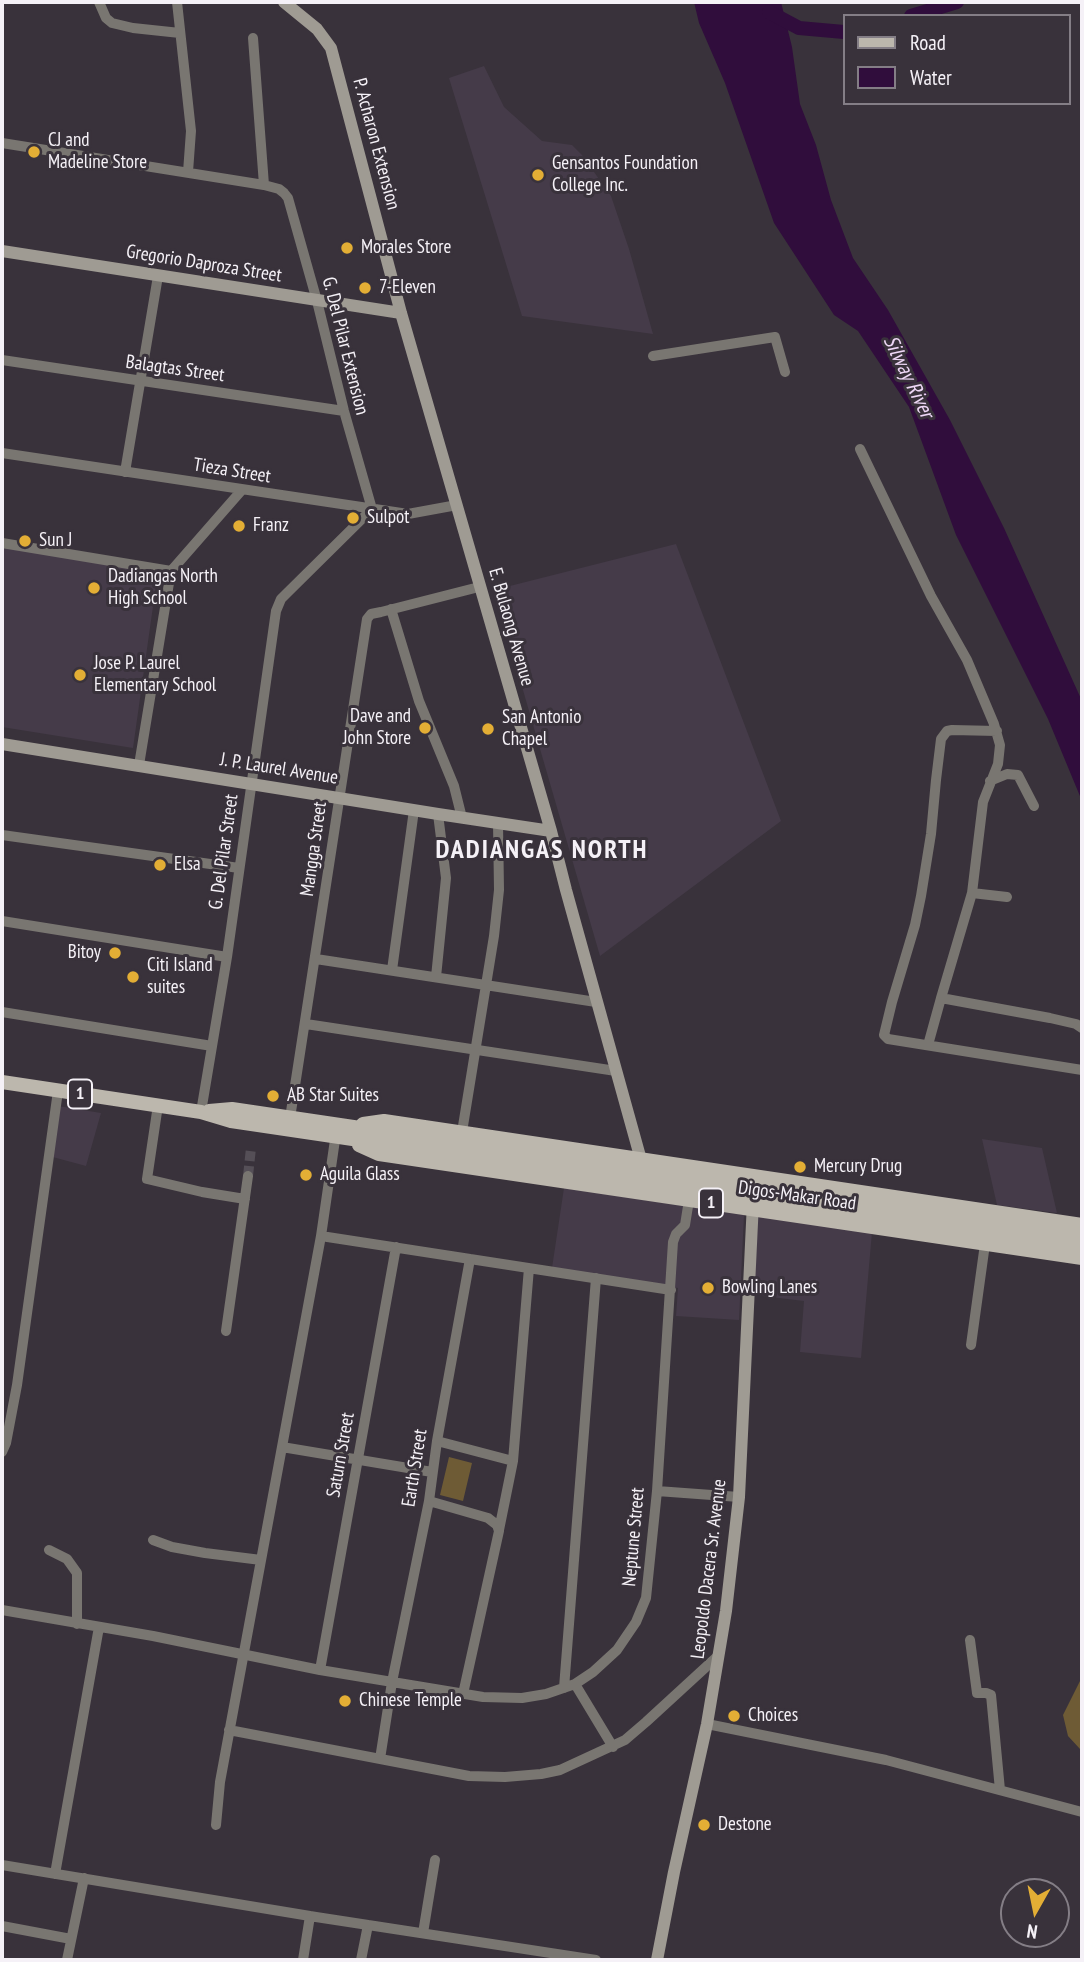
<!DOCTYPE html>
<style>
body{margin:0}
#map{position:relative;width:1084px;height:1962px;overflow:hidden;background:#39323b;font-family:"PT Sans Narrow",sans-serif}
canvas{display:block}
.frame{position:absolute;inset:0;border:4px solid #f5f1f7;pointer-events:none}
.legend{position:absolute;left:843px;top:14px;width:228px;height:91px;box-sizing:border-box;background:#39323b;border:2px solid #847e86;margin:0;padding:9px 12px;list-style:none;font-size:21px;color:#f5f1f7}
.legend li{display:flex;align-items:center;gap:14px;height:35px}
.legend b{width:35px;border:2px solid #847e86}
.north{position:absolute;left:1000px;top:1878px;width:70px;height:70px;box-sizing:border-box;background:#39323b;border:2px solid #847e86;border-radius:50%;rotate:189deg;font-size:19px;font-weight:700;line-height:28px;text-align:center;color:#f5f1f7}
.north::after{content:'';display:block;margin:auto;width:24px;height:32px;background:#e3ae35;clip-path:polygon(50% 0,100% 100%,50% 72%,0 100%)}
</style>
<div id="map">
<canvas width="1084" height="1962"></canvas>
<div class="frame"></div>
<ul class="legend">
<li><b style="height:9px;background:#bcb7ad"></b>Road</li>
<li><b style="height:19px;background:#300d3c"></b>Water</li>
</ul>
<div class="north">N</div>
</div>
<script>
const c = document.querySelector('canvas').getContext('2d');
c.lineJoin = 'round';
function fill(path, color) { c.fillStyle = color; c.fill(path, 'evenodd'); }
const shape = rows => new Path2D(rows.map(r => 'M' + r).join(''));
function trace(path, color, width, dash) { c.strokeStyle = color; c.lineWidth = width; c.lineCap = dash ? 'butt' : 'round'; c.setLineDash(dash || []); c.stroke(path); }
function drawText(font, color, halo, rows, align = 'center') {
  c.font = font + ' "PT Sans Narrow",sans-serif'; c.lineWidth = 6; c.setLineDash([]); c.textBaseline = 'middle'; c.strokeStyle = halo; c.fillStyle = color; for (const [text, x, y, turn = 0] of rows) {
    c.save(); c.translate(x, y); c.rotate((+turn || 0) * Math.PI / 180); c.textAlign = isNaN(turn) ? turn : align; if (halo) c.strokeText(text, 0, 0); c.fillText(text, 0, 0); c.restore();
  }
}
fill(shape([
 [484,66,504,107,542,141,572,145,582,155,611,196,629,249,653,334,522,316,449,78],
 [676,544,781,821,600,956,494,590],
 [2,547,158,571,133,748,2,727],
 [58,1106,101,1113,86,1166,49,1156],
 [982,1139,1042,1148,1057,1213,997,1205],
 [564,1188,744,1215,739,1320,676,1316,678,1288,552,1268],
 [758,1216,872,1232,861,1358,800,1352,804,1301,754,1295]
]), '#453b49');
fill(shape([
 [449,1457,472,1463,463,1501,440,1495],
 [1082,1677,1082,1749,1080,1749,1068,1736,1063,1715]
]), '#6e5b35');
fill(shape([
 [694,2,781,2,792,47,800,104,816,145,831,200,853,258,888,310,950,420,1004,528,1082,701,1082,801,1048,719,956,535,909,407,858,331,834,315,774,223,725,83,699,23]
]), '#300d3c');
trace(shape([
 [769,12,799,28,844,32],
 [911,16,957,2]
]), '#300d3c', 14);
trace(shape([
 [248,1176,251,1148]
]), '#554f57', 10, [10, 5]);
trace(shape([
 [99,2,106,18,112,23,133,28,180,33],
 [177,2,191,131,188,172],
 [253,38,264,185],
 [2,143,264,185,279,189,284,193,288,198,317,301,344,411,372,509,287,593,281,599,276,611,227,957,201,1112],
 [653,356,775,337,785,372],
 [2,360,344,411],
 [860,449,931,596,967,660,994,724,1000,745,998,764,983,802,972,893,941,998,1050,1018,1076,1024,1082,1028],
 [2,453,408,514,457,505],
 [125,472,158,276],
 [2,543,171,571],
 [391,609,419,701,454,786,462,818],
 [997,731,952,730,947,731,941,739,936,780,931,834,921,896,915,925,892,1002,884,1035,888,1039,1082,1070],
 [139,765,171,571,241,491],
 [990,781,1007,774,1018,775,1034,806],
 [2,835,239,868],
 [972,893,1007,897],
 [2,921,227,957],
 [316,959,596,1002],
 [392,970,414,810],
 [436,977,446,878,438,814],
 [2,1012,212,1046],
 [306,1024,616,1071],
 [928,1045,941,998],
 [158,1105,147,1179,202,1192,245,1199],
 [290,1118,367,619,371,614,381,612,479,587],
 [462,1132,494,936,499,890,498,823],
 [321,1236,671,1290],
 [226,1331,248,1176],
 [971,1345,985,1244],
 [437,1441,513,1461,529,1268],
 [282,1447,432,1472],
 [2,1452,6,1443,17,1385,58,1091],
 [657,1491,739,1497],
 [429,1501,488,1518,497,1525,499,1531,463,1694],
 [499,1530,513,1461],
 [153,1540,172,1547,205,1553,261,1560],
 [49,1550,67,1559,77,1573,77,1624],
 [2,1610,153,1636,320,1670,483,1697,522,1698,546,1694,575,1684,593,1672,617,1650,636,1622,646,1598,657,1491,673,1242,676,1234,685,1225,689,1200],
 [970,1640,977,1693,986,1693,991,1695,1000,1790],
 [320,1670,396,1247],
 [575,1684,613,1747],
 [564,1688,596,1278],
 [707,1724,886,1760,1082,1812],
 [229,1730,469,1776,505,1777,541,1774,560,1770,625,1740,646,1722,719,1655],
 [380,1759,392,1682,429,1501,437,1441,470,1259],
 [216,1825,220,1782,321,1236,336,1133],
 [2,1865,316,1917,596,1960],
 [55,1874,99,1627],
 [2,1926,71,1939],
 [423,1933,435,1860],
 [67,1960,84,1878],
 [303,1960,310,1916],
 [361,1960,368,1925]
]), '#797671', 10);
trace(shape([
 [284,2,317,29,331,48,401,313,551,831,566,890,643,1167],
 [2,251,401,313],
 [2,744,438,814,551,831],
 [657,1960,674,1872,707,1724,726,1611,739,1497,753,1202]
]), '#9f9b93', 12);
trace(shape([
 [2,1082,201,1112,231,1121,1082,1247],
 [209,1111,232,1109,1082,1235],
 [363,1124,384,1121,1082,1225],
 [359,1145,379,1154,1082,1258]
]), '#bcb7ad', 14);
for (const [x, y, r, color] of [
 [34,152,7,"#e3ae35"],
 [538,175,7,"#e3ae35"],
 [347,248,7,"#e3ae35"],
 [365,288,7,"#e3ae35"],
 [353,518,7,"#e3ae35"],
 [239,526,7,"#e3ae35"],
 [25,541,7,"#e3ae35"],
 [94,588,7,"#e3ae35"],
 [80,675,7,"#e3ae35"],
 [425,728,7,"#e3ae35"],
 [488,729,7,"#e3ae35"],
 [160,865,7,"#e3ae35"],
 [115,953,7,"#e3ae35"],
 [133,977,7,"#e3ae35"],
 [273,1096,7,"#e3ae35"],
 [800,1167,7,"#e3ae35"],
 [306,1175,7,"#e3ae35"],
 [708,1288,7,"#e3ae35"],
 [345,1701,7,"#e3ae35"],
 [734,1716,7,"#e3ae35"],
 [704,1825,7,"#e3ae35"]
]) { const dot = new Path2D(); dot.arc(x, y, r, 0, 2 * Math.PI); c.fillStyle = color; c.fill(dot); trace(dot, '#39323b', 2.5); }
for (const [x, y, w] of [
 [80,1094,24],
 [711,1203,24]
]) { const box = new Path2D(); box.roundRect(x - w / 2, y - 14.5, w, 29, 5); c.fillStyle = '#39323b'; c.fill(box); trace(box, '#f5f1f7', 2); }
drawText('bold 18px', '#f5f1f7', null, [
 ["1",80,1094],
 ["1",711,1203]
]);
drawText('19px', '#f5f1f7', '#39323b', [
 ["CJ and",48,141],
 ["Madeline Store",48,163],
 ["Gensantos Foundation",552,164],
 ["College Inc.",552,186],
 ["Morales Store",361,248],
 ["7-Eleven",379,288],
 ["Sulpot",367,518],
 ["Franz",253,526],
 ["Sun J",39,541],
 ["Dadiangas North",108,577],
 ["High School",108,599],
 ["Jose P. Laurel",94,664],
 ["Elementary School",94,686],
 ["Dave and",411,717,"right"],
 ["John Store",411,739,"right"],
 ["San Antonio",502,718],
 ["Chapel",502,740],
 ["Elsa",174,865],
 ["Bitoy",101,953,"right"],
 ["Citi Island",147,966],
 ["suites",147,988],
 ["AB Star Suites",287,1096],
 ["Mercury Drug",814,1167],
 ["Aguila Glass",320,1175],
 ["Bowling Lanes",722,1288],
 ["Chinese Temple",359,1701],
 ["Choices",748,1716],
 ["Destone",718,1825]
], 'left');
drawText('19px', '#f5f1f7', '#39323b', [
 ["P. Acharon Extension",376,144,75],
 ["Gregorio Daproza Street",204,264,9],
 ["G. Del Pilar Extension",345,346,76],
 ["Balagtas Street",175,369,8],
 ["Tieza Street",232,471,9],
 ["E. Bulaong Avenue",511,627,74],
 ["J. P. Laurel Avenue",279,769,9],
 ["Mangga Street",314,849,-82],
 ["G. Del Pilar Street",224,852,-82],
 ["Digos-Makar Road",797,1196,8],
 ["Saturn Street",341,1455,-80],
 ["Earth Street",415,1468,-81],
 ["Neptune Street",634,1537,-85],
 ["Leopoldo Dacera Sr. Avenue",709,1569,-83]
]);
drawText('italic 21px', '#eed7f6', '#39323b', [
 ["Silway River",908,377,64]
]);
c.letterSpacing = '2px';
drawText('bold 26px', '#f5f1f7', '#39323b', [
 ["DADIANGAS NORTH",542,851]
]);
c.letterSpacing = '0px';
</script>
